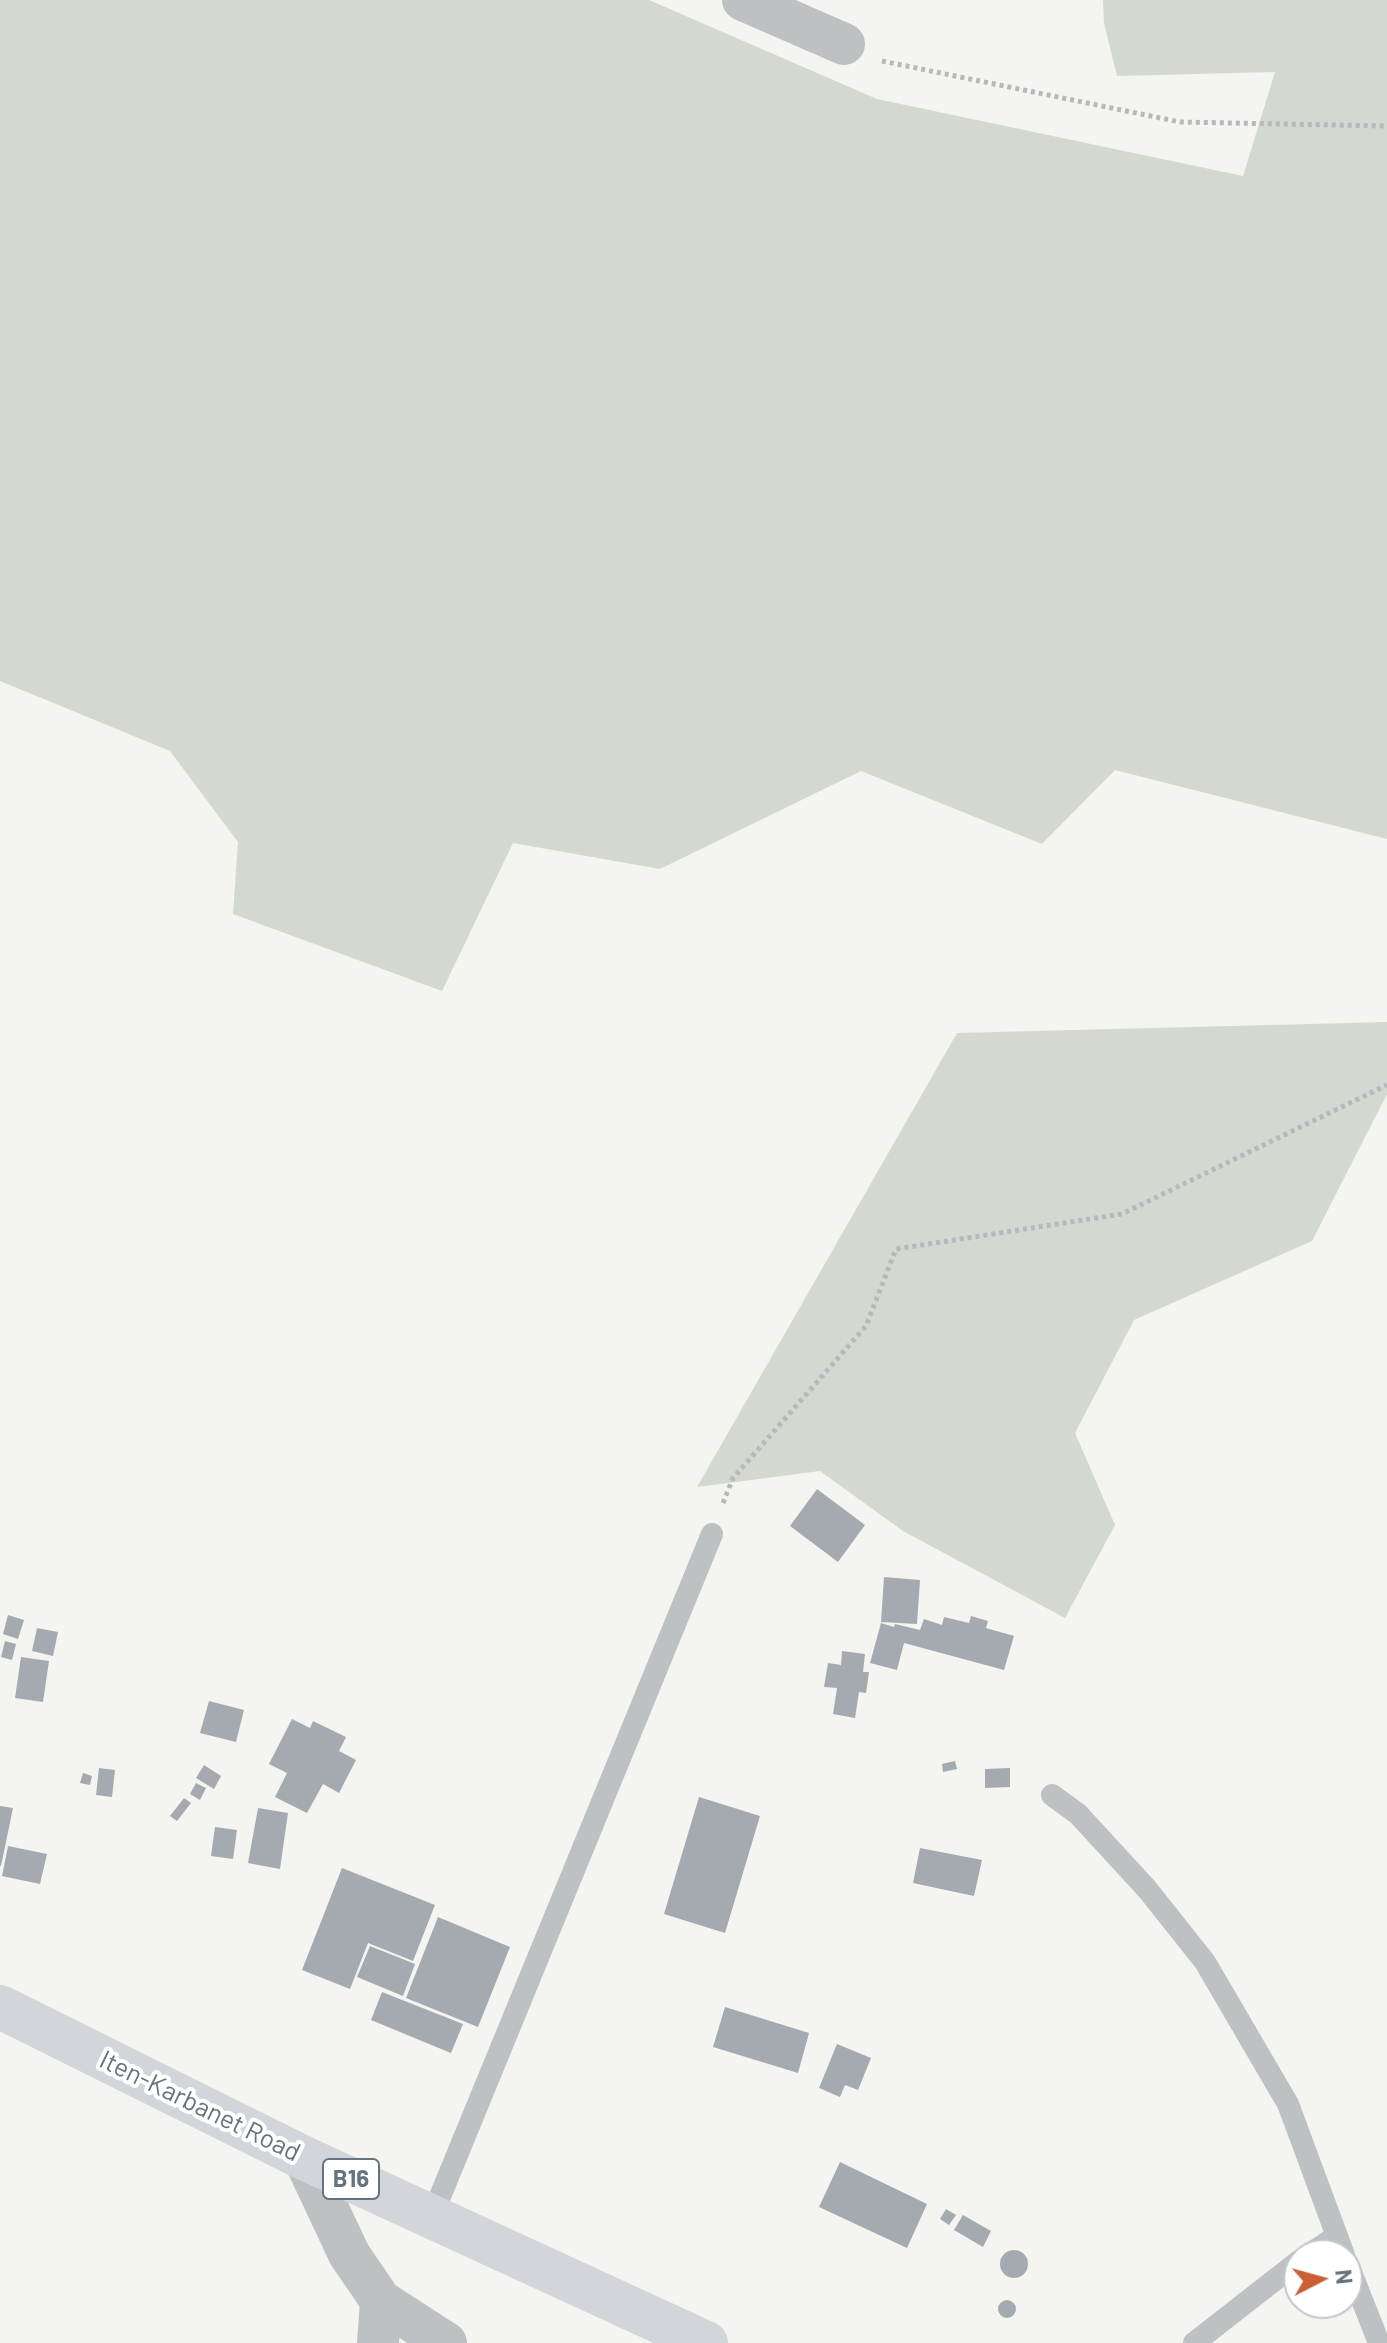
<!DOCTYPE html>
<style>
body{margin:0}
#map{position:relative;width:1387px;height:2343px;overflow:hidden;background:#f4f4f1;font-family:Barlow,sans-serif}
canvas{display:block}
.north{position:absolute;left:1283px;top:2239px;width:80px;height:80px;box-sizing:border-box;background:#fff;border:2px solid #c2c7cb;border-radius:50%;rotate:84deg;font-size:22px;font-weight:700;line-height:32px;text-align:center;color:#67737e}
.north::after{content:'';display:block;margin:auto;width:28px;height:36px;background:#cd5f38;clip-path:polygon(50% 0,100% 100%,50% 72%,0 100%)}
</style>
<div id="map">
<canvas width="1387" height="2343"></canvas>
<div class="north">N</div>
</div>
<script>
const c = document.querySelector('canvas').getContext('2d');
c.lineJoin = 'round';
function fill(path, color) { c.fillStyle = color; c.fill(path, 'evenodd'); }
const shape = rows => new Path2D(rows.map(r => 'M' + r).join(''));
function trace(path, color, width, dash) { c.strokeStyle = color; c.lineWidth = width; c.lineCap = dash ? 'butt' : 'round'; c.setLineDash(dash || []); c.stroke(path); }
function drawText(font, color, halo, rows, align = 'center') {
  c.font = font + ' Barlow,sans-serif'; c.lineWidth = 8; c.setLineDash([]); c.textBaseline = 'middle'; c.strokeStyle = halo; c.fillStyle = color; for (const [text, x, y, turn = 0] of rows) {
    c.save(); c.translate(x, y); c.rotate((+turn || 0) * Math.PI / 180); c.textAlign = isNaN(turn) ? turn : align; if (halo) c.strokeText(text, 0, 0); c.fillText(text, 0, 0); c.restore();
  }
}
fill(shape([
 [0,0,649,0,877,99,1243,176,1275,72,1117,76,1104,23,1103,0,1387,0,1387,839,1115,770,1042,844,861,771,660,869,513,843,442,991,233,914,238,842,170,751,0,681],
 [1387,1022,1387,1094,1312,1241,1134,1320,1075,1433,1115,1525,1065,1618,903,1531,820,1471,697,1487,957,1033]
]), '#d3d9d1');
fill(shape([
 [817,1489,865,1525,838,1562,790,1526],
 [884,1577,920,1580,917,1624,881,1622],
 [8,1615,24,1620,18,1639,3,1634],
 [971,1616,988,1621,986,1628,1014,1636,1004,1670,904,1643,897,1670,870,1663,881,1623,894,1627,895,1624,920,1630,924,1619,942,1625,944,1617,969,1623],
 [37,1628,58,1632,53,1656,32,1651],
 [5,1641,16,1644,12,1660,1,1657],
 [842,1651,865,1654,863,1672,869,1672,866,1693,859,1692,855,1718,833,1714,837,1688,824,1687,828,1663,841,1665],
 [21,1657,49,1661,43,1702,15,1698],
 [209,1701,244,1710,236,1742,200,1733],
 [292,1719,310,1728,313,1721,346,1737,339,1751,356,1760,339,1793,323,1784,307,1813,275,1797,287,1773,269,1764],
 [955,1761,957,1769,943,1772,942,1764],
 [204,1765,221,1776,214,1789,196,1778],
 [99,1768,115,1770,112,1797,96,1795],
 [1010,1768,1010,1787,985,1788,985,1769],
 [83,1773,92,1776,90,1785,80,1783],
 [196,1783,206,1788,200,1800,190,1794],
 [699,1797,760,1816,725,1933,664,1914],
 [184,1798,191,1803,177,1821,170,1816],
 [0,1806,13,1808,1,1866,0,1866],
 [258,1808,288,1813,280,1869,248,1863],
 [215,1827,237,1830,233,1859,211,1856],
 [8,1846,47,1854,40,1884,2,1876],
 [920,1848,982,1860,974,1896,913,1883],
 [342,1868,435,1905,413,1961,368,1943,350,1989,302,1970],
 [438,1917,510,1947,478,2027,406,1998],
 [370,1946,415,1964,403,1996,357,1977],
 [382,1992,463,2024,451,2053,371,2020],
 [725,2007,809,2033,798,2073,713,2047],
 [837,2044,871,2058,858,2090,845,2085,840,2097,819,2088],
 [840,2162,927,2204,907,2248,819,2207],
 [946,2209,956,2215,949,2225,940,2219],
 [963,2215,991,2231,983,2247,954,2230],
 '1000 2264a14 14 0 1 1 28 0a14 14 0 1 1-28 0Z',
 '998 2309a9 9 0 1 1 18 0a9 9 0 1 1-18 0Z'
]), '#a4aaaf');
trace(shape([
 [882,61,1180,122,1387,126],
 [723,1503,733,1478,866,1326,896,1249,1122,1214,1387,1085]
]), '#b6b9bb', 5, [4, 4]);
trace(shape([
 [1052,1795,1078,1814,1147,1889,1205,1962,1288,2104,1344,2255],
 [432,2216,712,1534],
 [1308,2255,1337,2236],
 [1347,2262,1379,2343],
 [1194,2343,1299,2261]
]), '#bec1c4', 22);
trace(shape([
 [743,0,844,44],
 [304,2158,349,2254,381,2301,446,2343],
 [378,2343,381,2301]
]), '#bec1c4', 42);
trace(shape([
 [0,2007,304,2158,706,2343]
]), '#d2d5d9', 44);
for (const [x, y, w] of [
 [351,2179,56]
]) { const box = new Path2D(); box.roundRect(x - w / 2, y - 20, w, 40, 6); c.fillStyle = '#fff'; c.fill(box); trace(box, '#67737e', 2); }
drawText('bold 24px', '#67737e', null, [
 ["B16",351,2179]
]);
drawText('26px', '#67737e', '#fff', [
 ["Iten-Karbanet Road",200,2106,26]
]);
</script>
